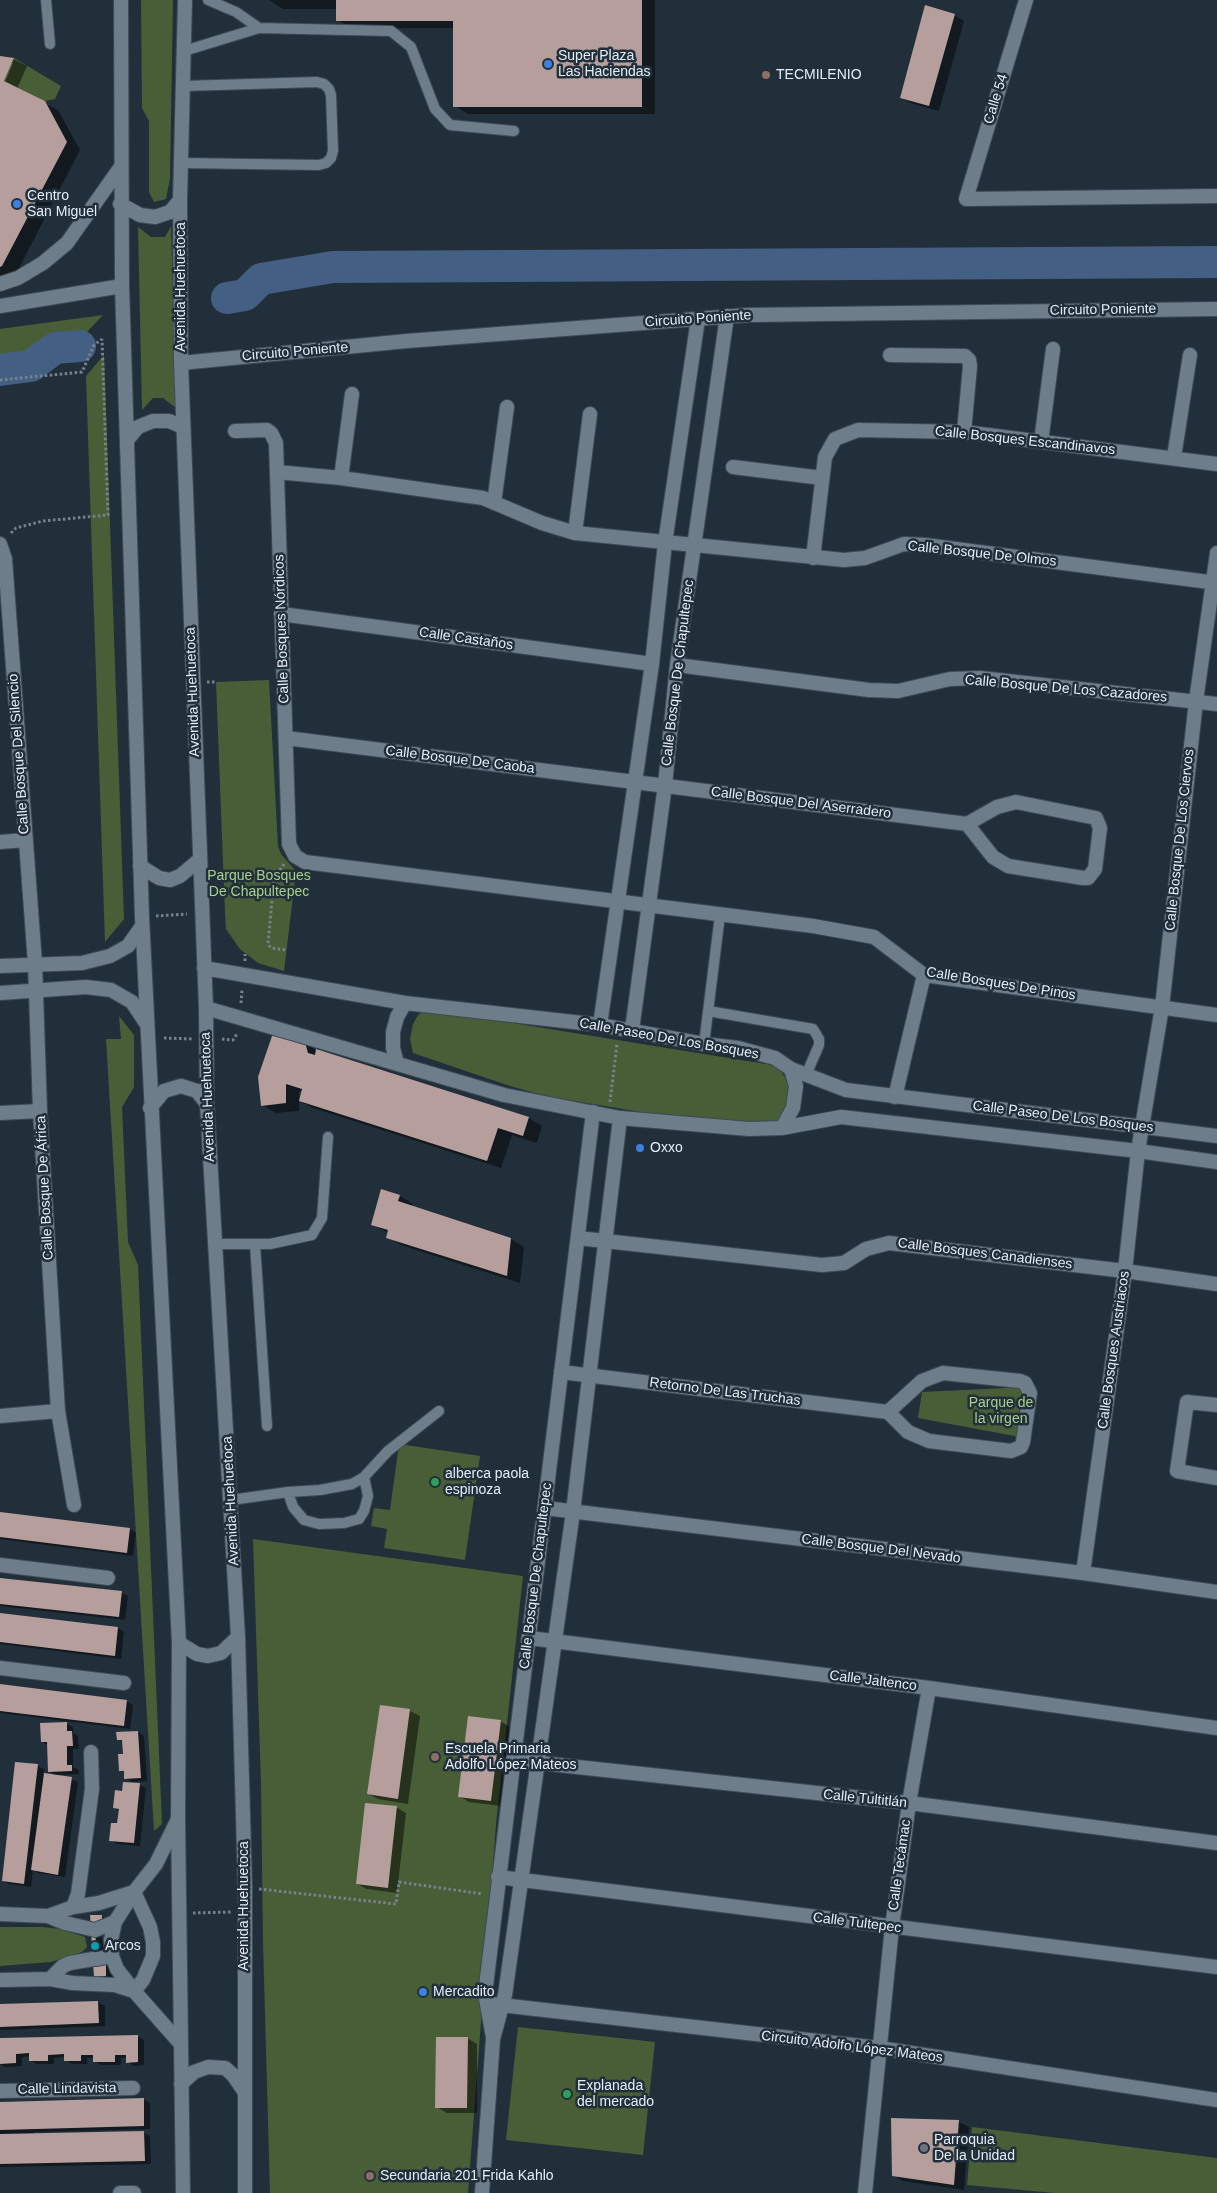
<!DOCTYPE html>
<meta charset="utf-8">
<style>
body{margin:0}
canvas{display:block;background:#212f3a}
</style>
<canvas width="1217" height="2193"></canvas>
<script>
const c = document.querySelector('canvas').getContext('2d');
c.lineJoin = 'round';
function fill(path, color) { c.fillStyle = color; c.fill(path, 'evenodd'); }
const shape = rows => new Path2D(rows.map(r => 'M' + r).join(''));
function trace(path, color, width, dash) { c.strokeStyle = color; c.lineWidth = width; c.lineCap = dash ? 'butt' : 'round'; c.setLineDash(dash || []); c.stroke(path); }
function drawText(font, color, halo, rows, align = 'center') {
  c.font = font + ' Arial,sans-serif'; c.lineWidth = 5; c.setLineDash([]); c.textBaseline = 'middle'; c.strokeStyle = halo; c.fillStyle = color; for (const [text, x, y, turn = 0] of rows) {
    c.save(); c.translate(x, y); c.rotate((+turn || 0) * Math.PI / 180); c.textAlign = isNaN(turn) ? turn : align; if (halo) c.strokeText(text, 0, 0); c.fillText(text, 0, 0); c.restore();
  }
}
fill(shape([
 [141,0,173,0,170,178,166,199,154,202,149,192,149,121,142,108],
 [14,58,61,86,55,99,45,101,4,81],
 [171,226,176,408,163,398,153,398,142,410,138,227,151,237,165,237],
 [103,315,85,334,51,340,23,353,0,356,0,329],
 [104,355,124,919,105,942,86,376],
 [269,680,278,846,281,854,296,871,284,971,258,963,240,949,226,929,225,913,216,682],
 [426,1009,778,1066,789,1084,791,1105,785,1121,761,1132,545,1096,507,1085,413,1053,410,1039,413,1024,418,1015],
 [119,1016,134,1035,134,1087,122,1107,128,1242,138,1265,162,1824,154,1831,106,1039,121,1039],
 [1028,1387,1020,1437,918,1418,922,1392],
 [399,1444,480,1456,465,1560,384,1548,387,1529,371,1526,374,1508,390,1510],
 [253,1539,523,1576,496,1824,468,2193,270,2193,263,1942,261,1783],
 [0,1927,43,1927,60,1929,85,1937,87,1947,82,1952,51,1962,0,1966],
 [518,2027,655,2042,643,2155,506,2140],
 [972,2127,1217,2158,1217,2193,1055,2193,967,2185]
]), '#485e36');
fill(shape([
 [269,0,655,0,655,114,468,114,455,106,454,28,351,28,337,20,338,9,283,9],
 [954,15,964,21,939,111,911,103,901,98],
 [0,58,13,59,27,66,17,89,58,110,80,150,16,274,0,276],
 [10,63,13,63,3,87,0,86],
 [305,1043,319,1052,529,1118,542,1126,537,1143,512,1135,501,1168,313,1108,300,1101,303,1092,299,1091,299,1111,276,1113,262,1105],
 [400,1196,413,1204,412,1207,511,1239,524,1247,520,1283,401,1245,387,1237,388,1233,372,1224],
 [0,1513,130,1529,136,1533,133,1556,0,1539],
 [0,1579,122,1593,128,1596,125,1620,0,1606],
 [0,1614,118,1628,124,1632,121,1659,0,1644],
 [0,1686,126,1701,133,1705,130,1729,0,1713],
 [410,1711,420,1716,408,1804,378,1799,368,1793],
 [500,1721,510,1727,501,1806,469,1802,459,1796],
 [66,1724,73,1727,73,1733,78,1736,79,1749,73,1749,73,1767,79,1770,79,1774,59,1775,78,1782,65,1877,38,1873,33,1870,31,1887,9,1884,3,1881,38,1766,44,1769,43,1774,57,1776,49,1771,49,1746,42,1742],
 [138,1732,144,1736,147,1781,132,1782,126,1778,125,1773,120,1770,124,1755,124,1742,118,1739],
 [139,1785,146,1788,140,1846,117,1844,111,1840,118,1825,120,1811,114,1808,123,1792],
 [396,1807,406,1813,397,1893,367,1889,357,1884],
 [92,1916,101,1916,108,1919,101,1931,105,1963,112,1967,112,1979,102,1980,96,1976],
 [98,2002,105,2006,105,2026,0,2030,0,2006],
 [137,2036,144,2040,144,2065,134,2066,127,2062,127,2058,121,2058,121,2065,101,2065,94,2061,94,2058,87,2058,87,2064,72,2064,65,2060,65,2057,54,2058,54,2064,37,2064,30,2060,30,2056,22,2057,22,2066,5,2067,0,2064,0,2039],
 [467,2038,477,2044,477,2113,447,2113,437,2107],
 [143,2099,150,2103,150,2129,34,2132,34,2135,144,2133,150,2136,151,2164,0,2167,0,2103],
 [892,2119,959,2122,969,2127,964,2190,903,2181,893,2175]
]), '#0007');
trace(shape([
 [227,298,245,295,261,279,333,267,1217,262],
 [0,370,31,366,55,348,80,346]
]), '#435f84', 32);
fill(shape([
 [336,0,642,0,642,107,453,107,453,21,336,21],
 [925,5,955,14,929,106,900,98],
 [0,56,14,58,4,81,45,101,67,142,2,266,0,267],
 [272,1036,288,1037,305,1042,308,1053,315,1055,316,1049,529,1117,523,1136,498,1128,487,1161,299,1101,302,1089,286,1084,286,1103,261,1106,258,1077],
 [381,1189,400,1195,398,1201,511,1238,507,1276,386,1238,388,1230,371,1225],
 [0,1512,130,1528,127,1553,0,1537],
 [0,1578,122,1591,119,1617,0,1604],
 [0,1613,118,1627,115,1656,0,1642],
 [0,1684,127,1700,124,1726,0,1711],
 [380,1705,410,1709,398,1799,367,1794],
 [468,1716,501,1720,491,1801,458,1797],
 [67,1722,67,1731,72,1731,73,1746,67,1746,67,1765,72,1765,72,1771,48,1772,47,1742,41,1742,40,1723],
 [138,1731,141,1778,124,1779,124,1771,119,1771,118,1754,123,1754,122,1740,117,1740,116,1732],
 [15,1762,38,1764,24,1884,2,1881],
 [44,1773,72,1777,58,1875,31,1870],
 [123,1782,140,1783,134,1843,109,1841,111,1823,117,1823,119,1809,113,1808,115,1790,122,1791],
 [365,1803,397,1806,388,1888,356,1884],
 [90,1915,102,1915,102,1926,95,1928,96,1943,99,1947,97,1952,97,1962,106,1962,106,1976,94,1977],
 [98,2001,99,2023,0,2027,0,2004],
 [138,2035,138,2062,126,2063,126,2055,115,2055,115,2062,93,2062,93,2055,81,2055,81,2061,64,2061,64,2054,48,2055,48,2061,29,2061,29,2053,16,2054,16,2063,0,2064,0,2038],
 [436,2037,468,2037,467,2108,435,2108],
 [144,2098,144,2126,0,2130,0,2102],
 [891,2118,959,2120,954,2185,892,2176],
 [144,2131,145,2161,0,2164,0,2134]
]), '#b69e9c');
const service = shape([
 [46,0,50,44],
 [208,0,236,12,259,28],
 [184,51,259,28,391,31,411,47,435,109,450,125,514,131],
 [181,163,319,165,326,163,331,158,333,151,331,95,329,89,324,84,317,82,183,86],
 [708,1011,813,1029,819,1039,819,1045,806,1075],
 [704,1044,720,915],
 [215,1244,270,1244,312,1235,322,1218,328,1137],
 [255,1244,267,1426],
 [288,1492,293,1507,304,1520,319,1524,344,1523,359,1519,364,1511,368,1496,364,1477],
 [231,1500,288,1492,320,1490,352,1484,364,1477,388,1451,439,1411]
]);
const minor = shape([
 [1026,0,966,199,1217,196],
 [890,355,965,356,969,360,970,366,964,432],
 [235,431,267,430,271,433,276,443,289,844,295,856,305,862,813,926,874,937,924,975,1217,1015],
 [1041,442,1053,349],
 [1174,457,1190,355],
 [733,467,822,478],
 [277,472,341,478,483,498,542,523,575,533,844,560,865,558,904,544,925,545,1217,583],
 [341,478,352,394],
 [494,503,507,407],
 [575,533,590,414],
 [0,544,5,559,35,963,40,1111,58,1411,74,1505],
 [813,558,825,457,835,439,858,430,964,432,1217,464],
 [281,614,652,664],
 [677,665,869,690,898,691,950,679,980,678,1217,704],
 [286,738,967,824,997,807,1016,802,1096,818,1100,828,1095,869,1088,878,1083,878,1008,866,993,857,967,824],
 [0,842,26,840],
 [895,1097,924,975],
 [0,1113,40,1111],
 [578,1238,822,1265,844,1263,866,1249,889,1243,1125,1271,1217,1284],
 [561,1372,888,1412,908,1432,929,1441,1011,1451,1021,1447,1023,1442,1030,1393,1025,1383,1020,1381,943,1373,922,1381,888,1412],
 [1217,1405,1187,1402,1177,1471,1217,1478],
 [0,1416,58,1411],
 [545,1508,1083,1573,1217,1592],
 [0,1565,108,1578],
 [1083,1573,1125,1271,1138,1151,1162,1007,1196,701,1217,553],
 [529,1638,929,1688,1217,1728],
 [0,1668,124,1683],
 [513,1760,909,1803,1217,1843],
 [498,1877,1217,1967],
 [73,1907,78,1894,92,1789,91,1752],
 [0,1914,48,1916,73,1907,99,1903,134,1892,156,1864,178,1819],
 [48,1916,65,1923,91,1929],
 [95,1930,115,1922,134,1892],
 [112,1956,111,1940,115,1922],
 [97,1959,112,1956,117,1969,134,1991,143,1980,153,1956,153,1942,150,1927,134,1892],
 [50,1979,63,1966,70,1963,93,1959],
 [0,1980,50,1979,72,1983,115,1985,134,1991,180,2043],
 [492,2004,879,2048,1217,2100],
 [0,2091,133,2088],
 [120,2193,134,2193],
 [865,2193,892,1927,909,1803,929,1688]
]);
const tertiary = shape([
 [181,363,407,341,748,315,1217,309],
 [0,966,82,963,110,956,128,946,142,926],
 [0,993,86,987,111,990,132,1002,146,1023],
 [600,1025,652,664,665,543,698,319],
 [632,1030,665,785,677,665,727,316],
 [493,2037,485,1994,593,1112],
 [482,2193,493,2039,505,1995,573,1512,620,1118]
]);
const secondary = shape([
 [121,0,122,286,142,917,179,1643,178,1819,183,2193],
 [185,0,180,200,181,363,206,1008,207,1104,238,1637,245,1887,245,2193],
 [120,204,140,215,155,217,170,212,180,200],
 [0,284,18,278,43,263,67,243,120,168],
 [0,306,122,286],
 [128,439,138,427,153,421,169,421,183,427],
 [140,866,159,878,170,880,180,876,199,860],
 [204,968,405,1003,600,1025,704,1044,738,1048,775,1058,791,1069,846,1090,1217,1136],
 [206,1008,504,1095,620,1118,749,1129,782,1128,841,1117,1138,1151,1217,1162],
 [397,1063,393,1048,393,1032,397,1017,405,1003],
 [150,1108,164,1091,181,1086,197,1091,207,1104],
 [782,1128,793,1108,796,1086,791,1069],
 [179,1643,197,1654,208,1656,221,1653,238,1637],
 [181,2084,194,2072,208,2067,225,2068,233,2075,244,2091]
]);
trace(service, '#3e4a54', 12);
trace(minor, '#3e4a54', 16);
trace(tertiary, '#3e4a54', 16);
trace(secondary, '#3e4a54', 16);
trace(shape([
 [0,380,82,372,94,345,102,339],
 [11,533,16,528,43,521,108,515,102,339],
 [207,682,216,682],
 [284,864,274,879,268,944,271,948,287,950],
 [224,874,278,871],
 [156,916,187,914],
 [245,961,245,954],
 [241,1003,242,990],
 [164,1038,193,1039],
 [222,1039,233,1040,237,1034],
 [610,1102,617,1044],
 [259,1889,396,1904,399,1882,483,1894],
 [193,1913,231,1912]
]), '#76828c', 3, [2.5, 2.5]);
trace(service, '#6d7d8a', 10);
trace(minor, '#6d7d8a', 14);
trace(tertiary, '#6d7d8a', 14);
trace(secondary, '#6d7d8a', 14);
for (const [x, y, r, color] of [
 [548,64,5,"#3f7fe0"],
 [766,75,5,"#8d6e63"],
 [17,204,5,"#3f7fe0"],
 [640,1148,5,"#3f7fe0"],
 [435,1482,5,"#2e9e5b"],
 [435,1757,5,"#8d6e63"],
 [95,1946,5,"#0f9aa8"],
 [423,1992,5,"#3f7fe0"],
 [567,2094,5,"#2e9e5b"],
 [924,2148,5,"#6b7280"],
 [370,2176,5,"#8d6e63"]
]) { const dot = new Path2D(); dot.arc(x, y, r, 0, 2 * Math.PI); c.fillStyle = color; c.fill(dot); trace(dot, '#212f3a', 2); }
drawText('14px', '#e4edf5', '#212f3a', [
 ["Super Plaza",558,56],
 ["Las Haciendas",558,72],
 ["TECMILENIO",776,75],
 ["Centro",27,196],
 ["San Miguel",27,212],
 ["Oxxo",650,1148],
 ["alberca paola",445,1474],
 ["espinoza",445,1490],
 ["Escuela Primaria",445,1749],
 ["Adolfo López Mateos",445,1765],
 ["Arcos",105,1946],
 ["Mercadito",433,1992],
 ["Explanada",577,2086],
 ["del mercado",577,2102],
 ["Parroquia",934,2140],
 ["De la Unidad",934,2156],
 ["Secundaria 201 Frida Kahlo",380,2176]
], 'left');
drawText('14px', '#e4edf5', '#212f3a', [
 ["Calle 54",996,99,-73],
 ["Avenida Huehuetoca",181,287,-90],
 ["Circuito Poniente",1103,310,-1],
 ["Circuito Poniente",698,319,-4],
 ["Circuito Poniente",295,352,-5],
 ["Calle Bosques Escandinavos",1025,441,6],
 ["Calle Bosque De Olmos",982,554,6],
 ["Calle Bosques Nórdicos",282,629,-92],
 ["Calle Castaños",466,639,8],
 ["Calle Bosque De Chapultepec",678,673,-83],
 ["Calle Bosque De Los Cazadores",1066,689,5],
 ["Avenida Huehuetoca",193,692,-92],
 ["Calle Bosque Del Silencio",19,754,-94],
 ["Calle Bosque De Caoba",460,760,7],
 ["Calle Bosque Del Aserradero",801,803,7],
 ["Calle Bosque De Los Ciervos",1180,840,-84],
 ["Calle Bosques De Pinos",1001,984,9],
 ["Calle Paseo De Los Bosques",669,1039,10],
 ["Avenida Huehuetoca",208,1097,-92],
 ["Calle Paseo De Los Bosques",1063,1117,7],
 ["Calle Bosque De África",45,1188,-93],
 ["Calle Bosques Canadienses",985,1254,7],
 ["Calle Bosques Austriacos",1114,1350,-82],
 ["Retorno De Las Truchas",725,1392,7],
 ["Avenida Huehuetoca",231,1501,-93],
 ["Calle Bosque Del Nevado",881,1549,7],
 ["Calle Bosque De Chapultepec",536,1576,-83],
 ["Calle Jaltenco",873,1681,7],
 ["Calle Tultitlán",865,1799,6],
 ["Calle Tecámac",900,1865,-82],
 ["Avenida Huehuetoca",244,1906,-90],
 ["Calle Tultepec",857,1923,7],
 ["Circuito Adolfo López Mateos",852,2047,7],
 ["Calle Lindavista",67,2089,-1]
]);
drawText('14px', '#a9cf8c', '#212f3a', [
 ["Parque Bosques",259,876],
 ["De Chapultepec",259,892],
 ["Parque de",1001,1403],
 ["la virgen",1001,1419]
]);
</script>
